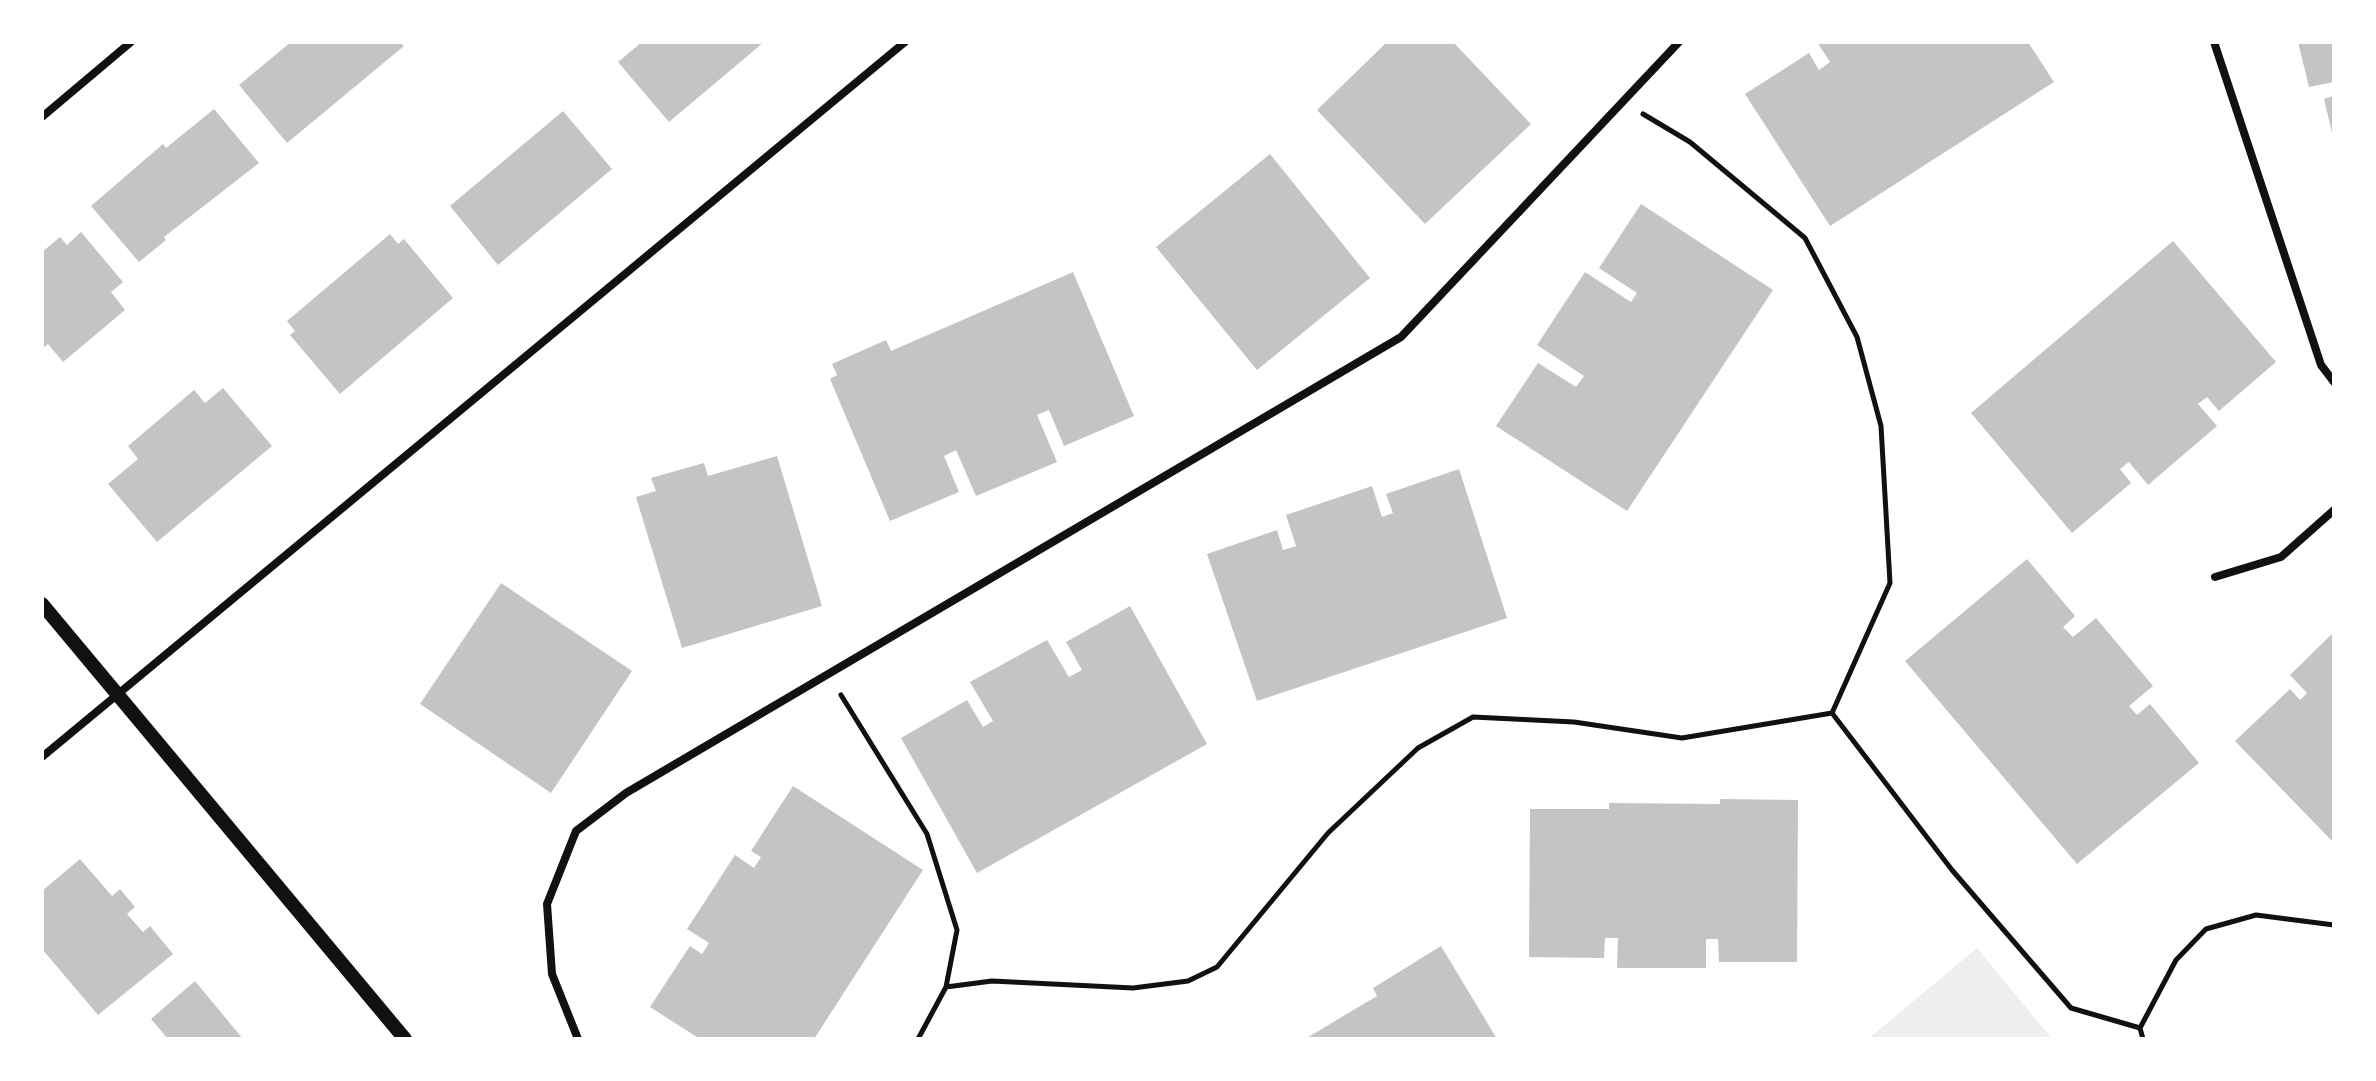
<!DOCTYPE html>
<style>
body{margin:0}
#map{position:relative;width:2376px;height:1081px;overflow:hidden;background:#fff;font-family:Inter,sans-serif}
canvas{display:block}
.frame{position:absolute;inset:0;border:44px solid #fff;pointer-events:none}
</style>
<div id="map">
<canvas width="2376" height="1081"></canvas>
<div class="frame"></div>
</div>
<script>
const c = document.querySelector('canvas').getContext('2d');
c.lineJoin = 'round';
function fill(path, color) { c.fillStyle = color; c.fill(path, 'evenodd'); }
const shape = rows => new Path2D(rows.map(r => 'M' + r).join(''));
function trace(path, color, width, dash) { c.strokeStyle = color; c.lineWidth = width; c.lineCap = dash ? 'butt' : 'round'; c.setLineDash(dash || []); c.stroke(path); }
fill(shape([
 [1977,948,2052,1039,1868,1039]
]), '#eee');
fill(shape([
 [291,42,400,42,404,46,287,143,239,85],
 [642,42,764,42,669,122,618,62],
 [1387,42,1453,42,1531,124,1425,224,1317,110],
 [1817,42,2028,42,2054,82,1830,226,1745,94,1809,53,1819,70,1830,62],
 [2298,42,2334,42,2334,82,2309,87],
 [2334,96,2334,137,2333,137,2324,99],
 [214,109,259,163,164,237,166,240,139,262,91,206,163,144,166,148],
 [563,111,612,169,498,265,450,206],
 [1270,154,1370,278,1257,370,1156,247],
 [1641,204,1773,290,1627,511,1496,426,1538,363,1576,387,1584,376,1537,345,1585,272,1631,302,1637,293,1599,268],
 [81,232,123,282,111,292,125,310,63,362,48,344,42,349,42,252,60,237,67,245],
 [390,234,398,244,404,239,453,298,340,394,290,335,295,331,287,321],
 [2173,241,2276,362,2219,411,2207,397,2198,404,2217,426,2148,485,2129,462,2120,469,2131,483,2072,533,1971,413],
 [1073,272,1134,416,1064,446,1049,410,1037,415,1057,462,976,496,956,450,944,456,959,492,890,521,830,379,837,375,832,364,886,340,891,351],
 [223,388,272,446,157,542,108,484,138,459,128,446,194,390,205,403],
 [777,456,822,606,682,648,636,497,656,491,651,478,704,463,708,476],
 [1459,469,1507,618,1257,701,1207,554,1277,530,1283,550,1296,546,1286,515,1372,486,1382,517,1393,513,1386,494],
 [2027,559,2075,616,2063,627,2073,637,2096,618,2153,686,2129,706,2137,715,2150,704,2199,763,2077,864,1905,661],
 [501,583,632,671,551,793,420,704],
 [1130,606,1207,744,977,873,901,738,967,700,983,727,993,721,970,682,1047,640,1069,677,1082,670,1066,642],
 [2334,632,2334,843,2235,741,2290,689,2300,700,2307,693,2290,675],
 [793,786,923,870,814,1039,700,1039,650,1007,690,946,702,954,709,943,687,929,735,855,754,868,761,857,751,851],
 [1720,799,1798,800,1797,962,1719,962,1718,939,1706,939,1706,968,1617,968,1618,938,1605,938,1604,958,1529,957,1530,809,1609,809,1609,803,1720,804],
 [80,859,112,896,120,889,135,907,127,914,143,932,150,926,173,954,98,1015,42,949,42,891],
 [1441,946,1497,1039,1305,1039,1377,996,1373,988],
 [195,981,243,1039,168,1039,151,1019]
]), '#c4c4c4');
trace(shape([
 [1643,114,1690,142,1805,238,1857,337,1881,426,1890,583,1832,713,1952,870,2071,1008,2140,1028,2143,1039],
 [841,695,927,834,957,930,946,987],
 [2140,1028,2176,960,2206,929,2256,915,2334,925],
 [918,1039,946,987,992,981,1133,988,1188,981,1217,967,1328,833,1418,748,1473,717,1574,722,1682,738,1832,713]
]), '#111', 5);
trace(shape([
 [2214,42,2321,365,2334,382],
 [42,117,131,42],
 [2215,577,2281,557,2334,510],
 [42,757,905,42],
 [578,1039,552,974,547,904,576,831,626,793,1401,337,1679,42]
]), '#111', 8);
trace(shape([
 [42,604,405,1039]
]), '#111', 14);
</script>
